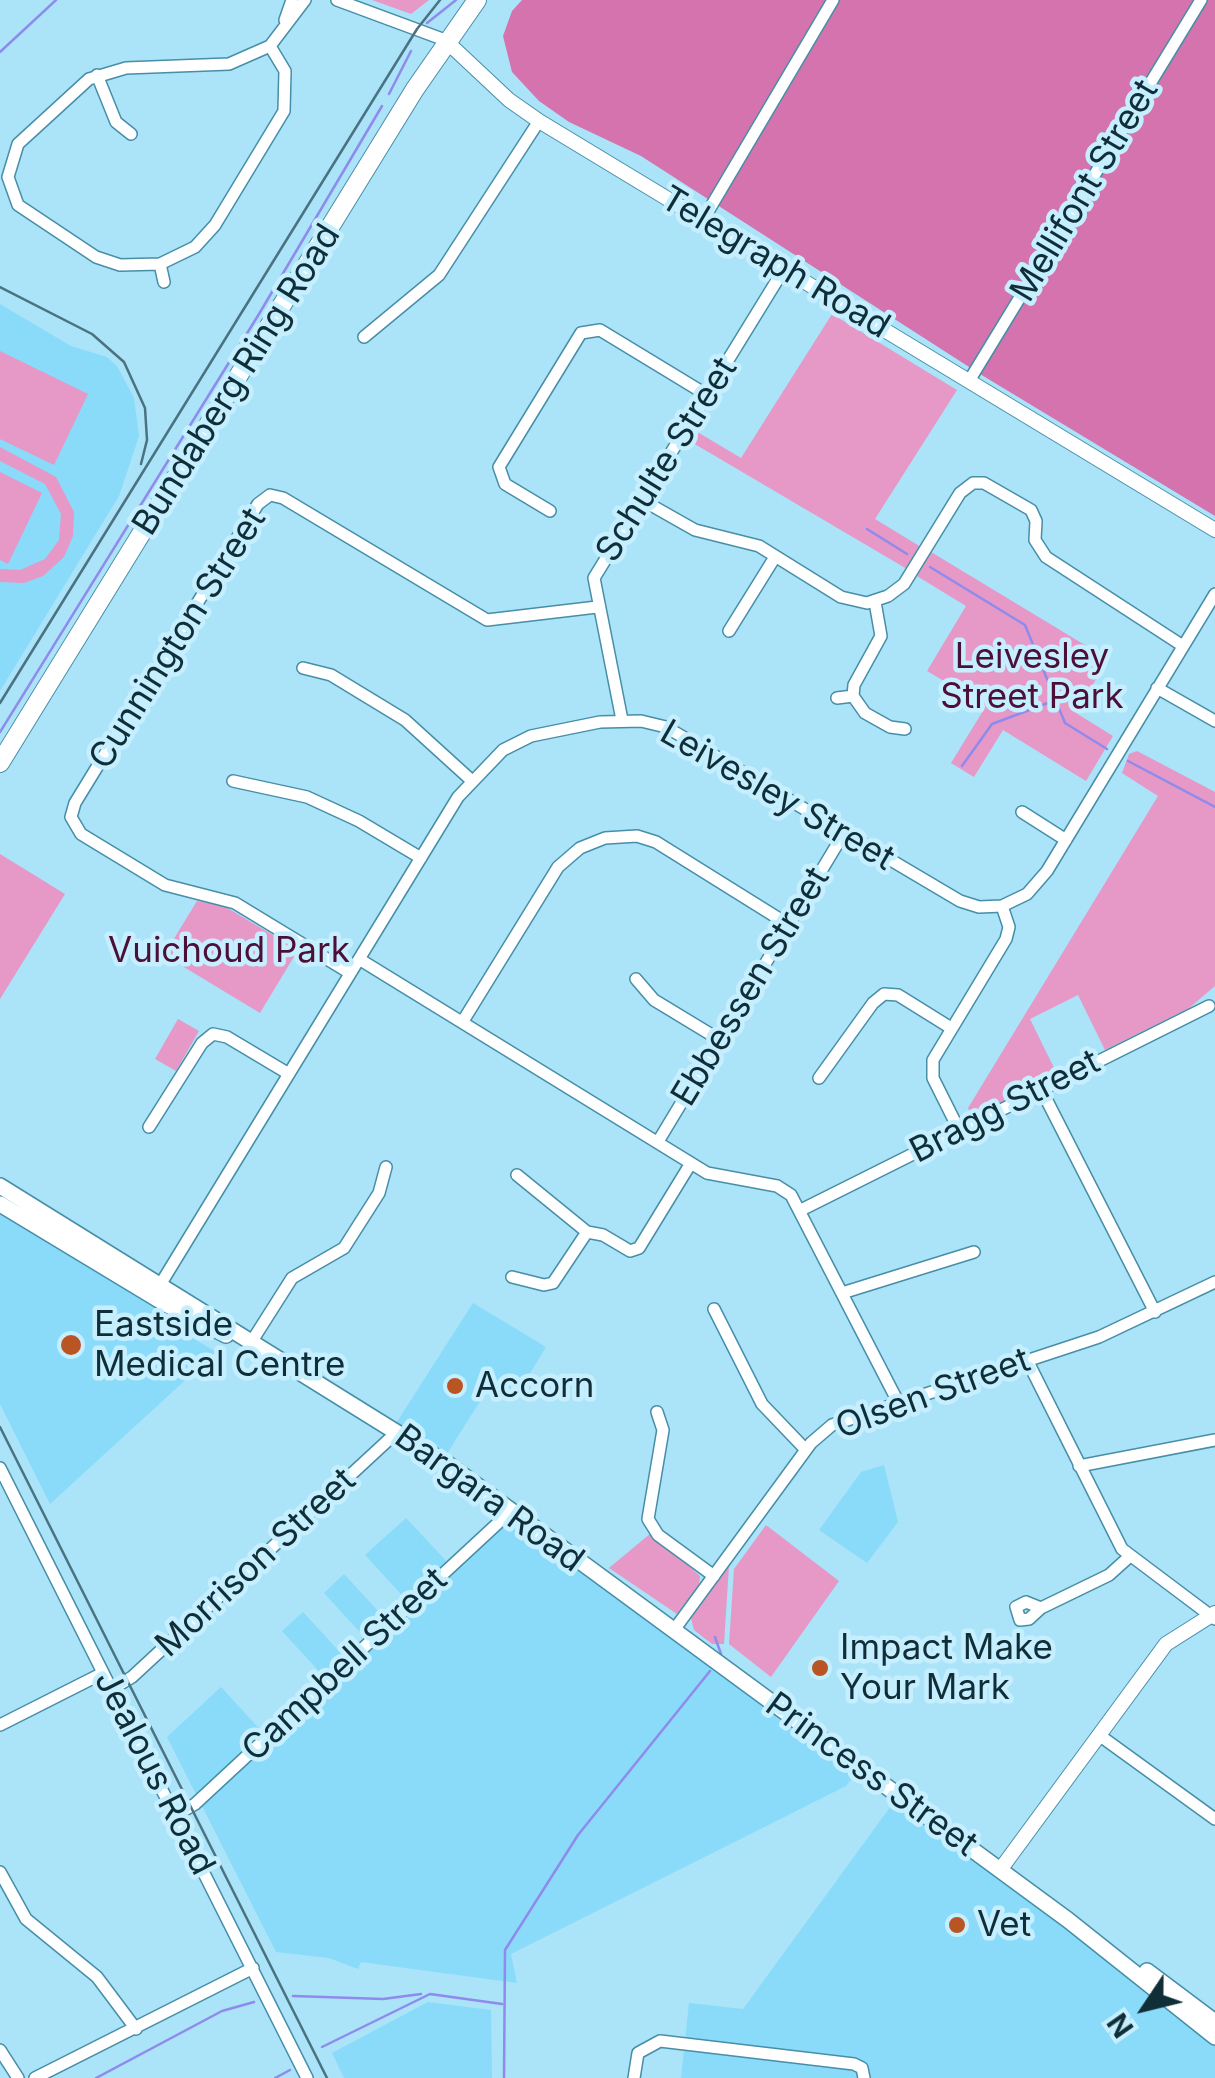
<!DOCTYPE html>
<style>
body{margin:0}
#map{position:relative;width:1215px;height:2078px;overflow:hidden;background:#abe3f9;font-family:Inter,sans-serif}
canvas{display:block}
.north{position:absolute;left:1095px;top:1958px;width:100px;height:100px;-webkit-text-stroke:8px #c5eefe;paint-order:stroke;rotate:235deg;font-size:28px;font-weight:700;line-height:40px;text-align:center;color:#102e38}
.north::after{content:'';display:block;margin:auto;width:35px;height:45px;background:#102e38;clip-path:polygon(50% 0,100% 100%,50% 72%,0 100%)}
</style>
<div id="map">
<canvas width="1215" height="2078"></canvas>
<div class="north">N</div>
</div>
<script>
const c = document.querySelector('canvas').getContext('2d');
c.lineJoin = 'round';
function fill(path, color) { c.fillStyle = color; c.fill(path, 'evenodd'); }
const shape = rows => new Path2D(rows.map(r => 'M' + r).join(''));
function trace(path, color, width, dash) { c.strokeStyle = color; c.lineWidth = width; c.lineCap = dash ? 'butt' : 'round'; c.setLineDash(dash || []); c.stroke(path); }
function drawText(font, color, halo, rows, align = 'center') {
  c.font = font + ' Inter,sans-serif'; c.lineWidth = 9; c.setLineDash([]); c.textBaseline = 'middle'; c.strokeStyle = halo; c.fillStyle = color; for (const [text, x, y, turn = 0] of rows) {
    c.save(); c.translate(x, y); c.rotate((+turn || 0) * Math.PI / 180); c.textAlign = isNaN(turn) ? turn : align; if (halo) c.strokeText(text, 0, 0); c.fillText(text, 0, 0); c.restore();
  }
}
fill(shape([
 [0,304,71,346,107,357,117,366,134,398,139,436,119,496,0,691],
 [0,1192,197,1316,186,1334,216,1352,50,1504,0,1404],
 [473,1303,546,1347,518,1393,494,1379,443,1460,393,1428],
 [884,1465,898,1522,867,1563,819,1530,861,1472],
 [510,1509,859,1769,846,1786,511,1954,517,1983,361,1962,358,1969,329,1958,276,1952,167,1737,221,1687,266,1736,327,1680,282,1631,303,1612,348,1661,369,1642,324,1593,344,1574,389,1623,410,1604,365,1555,406,1518,451,1566],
 [899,1795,1215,2030,1215,2078,681,2078,689,2003,743,2009],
 [428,2002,491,2010,492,2078,344,2078,332,2053]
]), '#89dbf9');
fill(shape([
 [372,0,429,0,411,14],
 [832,314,957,390,875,519,921,547,907,569,693,443,699,433,741,458],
 [0,351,88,394,54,465,0,439],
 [0,447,56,477,74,512,73,536,64,557,43,576,24,583,0,582,0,569,20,570,45,559,59,540,61,514,45,484,0,461],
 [0,472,42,493,8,564,0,560],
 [931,552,1108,659,1076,713,1113,736,1086,781,1003,730,974,777,951,763,986,706,927,671,966,606,917,576],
 [1137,751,1215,792,1215,986,1188,1009,1105,1050,1078,995,1030,1019,1057,1074,973,1117,968,1108,1158,796,1122,773,1129,754],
 [0,854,65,894,0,999],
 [197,901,224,906,298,950,260,1013,164,955],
 [178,1019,199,1031,176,1071,155,1059],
 [766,1525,839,1581,771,1677,729,1644,734,1569],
 [651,1533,700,1576,699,1585,677,1614,609,1568],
 [729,1566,724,1644,712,1644,694,1630,691,1618]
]), '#e698c6');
fill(shape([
 [522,0,1215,0,1215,516,980,374,641,156,569,122,539,101,512,72,503,36,512,11]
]), '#d473ae');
trace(shape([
 [427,23,456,0],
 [0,52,56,0],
 [389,94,411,51],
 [867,529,907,554],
 [930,567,1025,625,1065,723,1107,749],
 [0,732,259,314,382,106],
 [1128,761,1215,807],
 [962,766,992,724,1053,701],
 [715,1637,721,1654],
 [293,1996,383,1999,421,1994],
 [322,2047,430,1994,502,2004],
 [96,2078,222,2011,254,2002],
 [275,2078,290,2070],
 [504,2078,505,1950,578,1835,710,1671]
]), '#8f8bec', 2.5);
const minor = shape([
 [337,0,445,40],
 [285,20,292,0],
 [270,46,229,64,126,68,89,79,18,144,8,177,18,205,96,257,120,265,160,264,195,247,215,225,284,111,285,71,270,46,305,0],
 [97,75,116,122,131,134],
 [703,220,833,0],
 [160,264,164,282],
 [364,337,439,275,539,121],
 [969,381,1201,0],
 [642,500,695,530,759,546,841,597,867,603,888,596,904,584,960,493,973,483,984,483,1031,510,1036,521,1035,540,1046,557,1183,646],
 [550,511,505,484,499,467,581,333,600,330,707,395],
 [875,602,881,636,854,685,853,696,865,713,890,727,905,729],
 [729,631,775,557],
 [303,668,331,675,405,720,471,780],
 [1157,688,1215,721],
 [837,698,853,696],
 [622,720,594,578,784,269],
 [233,781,307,797,359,821,421,858],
 [1022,812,1066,840],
 [359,959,707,1173,777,1186,791,1195,897,1400],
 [350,973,235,903,165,885,81,834,71,817,75,803,258,504,270,495,283,498,487,620,597,607],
 [636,979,654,1000,720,1040],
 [463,1021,558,867,580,848,605,838,637,836,656,842,789,925],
 [819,1078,873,1003,884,994,898,995,951,1028],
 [1041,1089,1155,1312],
 [149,1127,202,1043,213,1034,227,1037,289,1074],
 [959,1130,933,1078,933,1060,1006,939,1009,927,1002,906],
 [659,1140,844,833],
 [517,1175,587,1232],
 [801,1210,1209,1006],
 [587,1232,603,1235,630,1251,639,1248,691,1163],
 [512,1277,544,1285,553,1283,587,1232],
 [160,1285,458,797,503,750,531,736,600,722,641,721,666,727,960,901,979,907,1002,906,1027,894,1047,871,1215,594],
 [842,1293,974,1252],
 [714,1309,762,1404,806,1450],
 [252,1341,292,1278,344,1248,379,1193,386,1167],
 [1027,1360,1122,1549,1215,1619],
 [657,1412,663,1430,648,1519,658,1535,714,1576],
 [1079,1466,1215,1440],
 [0,1468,307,2078],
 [1026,1602,1041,1608,1029,1619,1020,1620,1016,1607,1026,1602],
 [1041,1608,1109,1575,1129,1557],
 [674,1630,811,1443,832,1425,1099,1337,1215,1282],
 [112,1689,132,1677,397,1432],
 [0,1725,103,1673],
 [1099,1735,1215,1819],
 [176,1815,195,1804,511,1511],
 [0,1872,26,1919,97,1977,136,2029],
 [0,2050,18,2078],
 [35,2078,253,1968],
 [634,2078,638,2053,660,2041,854,2064,862,2068,864,2078]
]);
const tertiary = shape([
 [445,40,509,100,539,121,1215,530],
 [1000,1870,1166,1644,1215,1613]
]);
const secondary = shape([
 [0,1186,449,1465,1068,1920,1215,2037],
 [0,1204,164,1303,226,1335],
 [1147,1971,1215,2022]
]);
const primary = shape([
 [0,763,415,89,477,0]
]);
trace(minor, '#478ea7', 14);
trace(tertiary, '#478ea7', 16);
trace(secondary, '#478ea7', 18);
trace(primary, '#478ea7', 20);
trace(minor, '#fff', 11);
trace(tertiary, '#fff', 14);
trace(secondary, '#fff', 15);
trace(primary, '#fff', 18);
trace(shape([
 [0,287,92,334,124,362,145,408,147,440,141,464],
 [0,703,417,29,440,0],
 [0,1427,327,2078]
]), '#4a7281', 2.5);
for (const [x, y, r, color] of [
 [71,1345,12,"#b95523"],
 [455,1386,10,"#b95523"],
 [820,1668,10,"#b95523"],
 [957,1925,10,"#b95523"]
]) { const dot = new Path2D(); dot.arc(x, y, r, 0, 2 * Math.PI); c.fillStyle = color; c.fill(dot); trace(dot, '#c5eefe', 4); }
drawText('35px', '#102e38', '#c5eefe', [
 ["Mellifont Street",1085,191,-59],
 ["Telegraph Road",775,263,31],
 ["Bundaberg Ring Road",237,380,-58],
 ["Schulte Street",667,460,-58],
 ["Cunnington Street",178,639,-58],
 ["Leivesley Street",777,796,30],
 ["Ebbessen Street",751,987,-59],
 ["Bragg Street",1005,1107,-27],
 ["Olsen Street",933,1394,-20],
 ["Bargara Road",489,1499,36],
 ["Morrison Street",256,1563,-43],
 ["Campbell Street",345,1665,-43],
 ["Jealous Road",154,1773,63],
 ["Princess Street",871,1775,36]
]);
drawText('35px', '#4c0f38', '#c5eefe', [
 ["Leivesley",1032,657],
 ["Street Park",1032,697],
 ["Vuichoud Park",229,951]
]);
drawText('35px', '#102e38', '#c5eefe', [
 ["Eastside",94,1325],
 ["Medical Centre",94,1365],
 ["Accorn",475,1386],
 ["Impact Make",840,1648],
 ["Your Mark",840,1688],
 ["Vet",977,1925]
], 'left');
</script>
